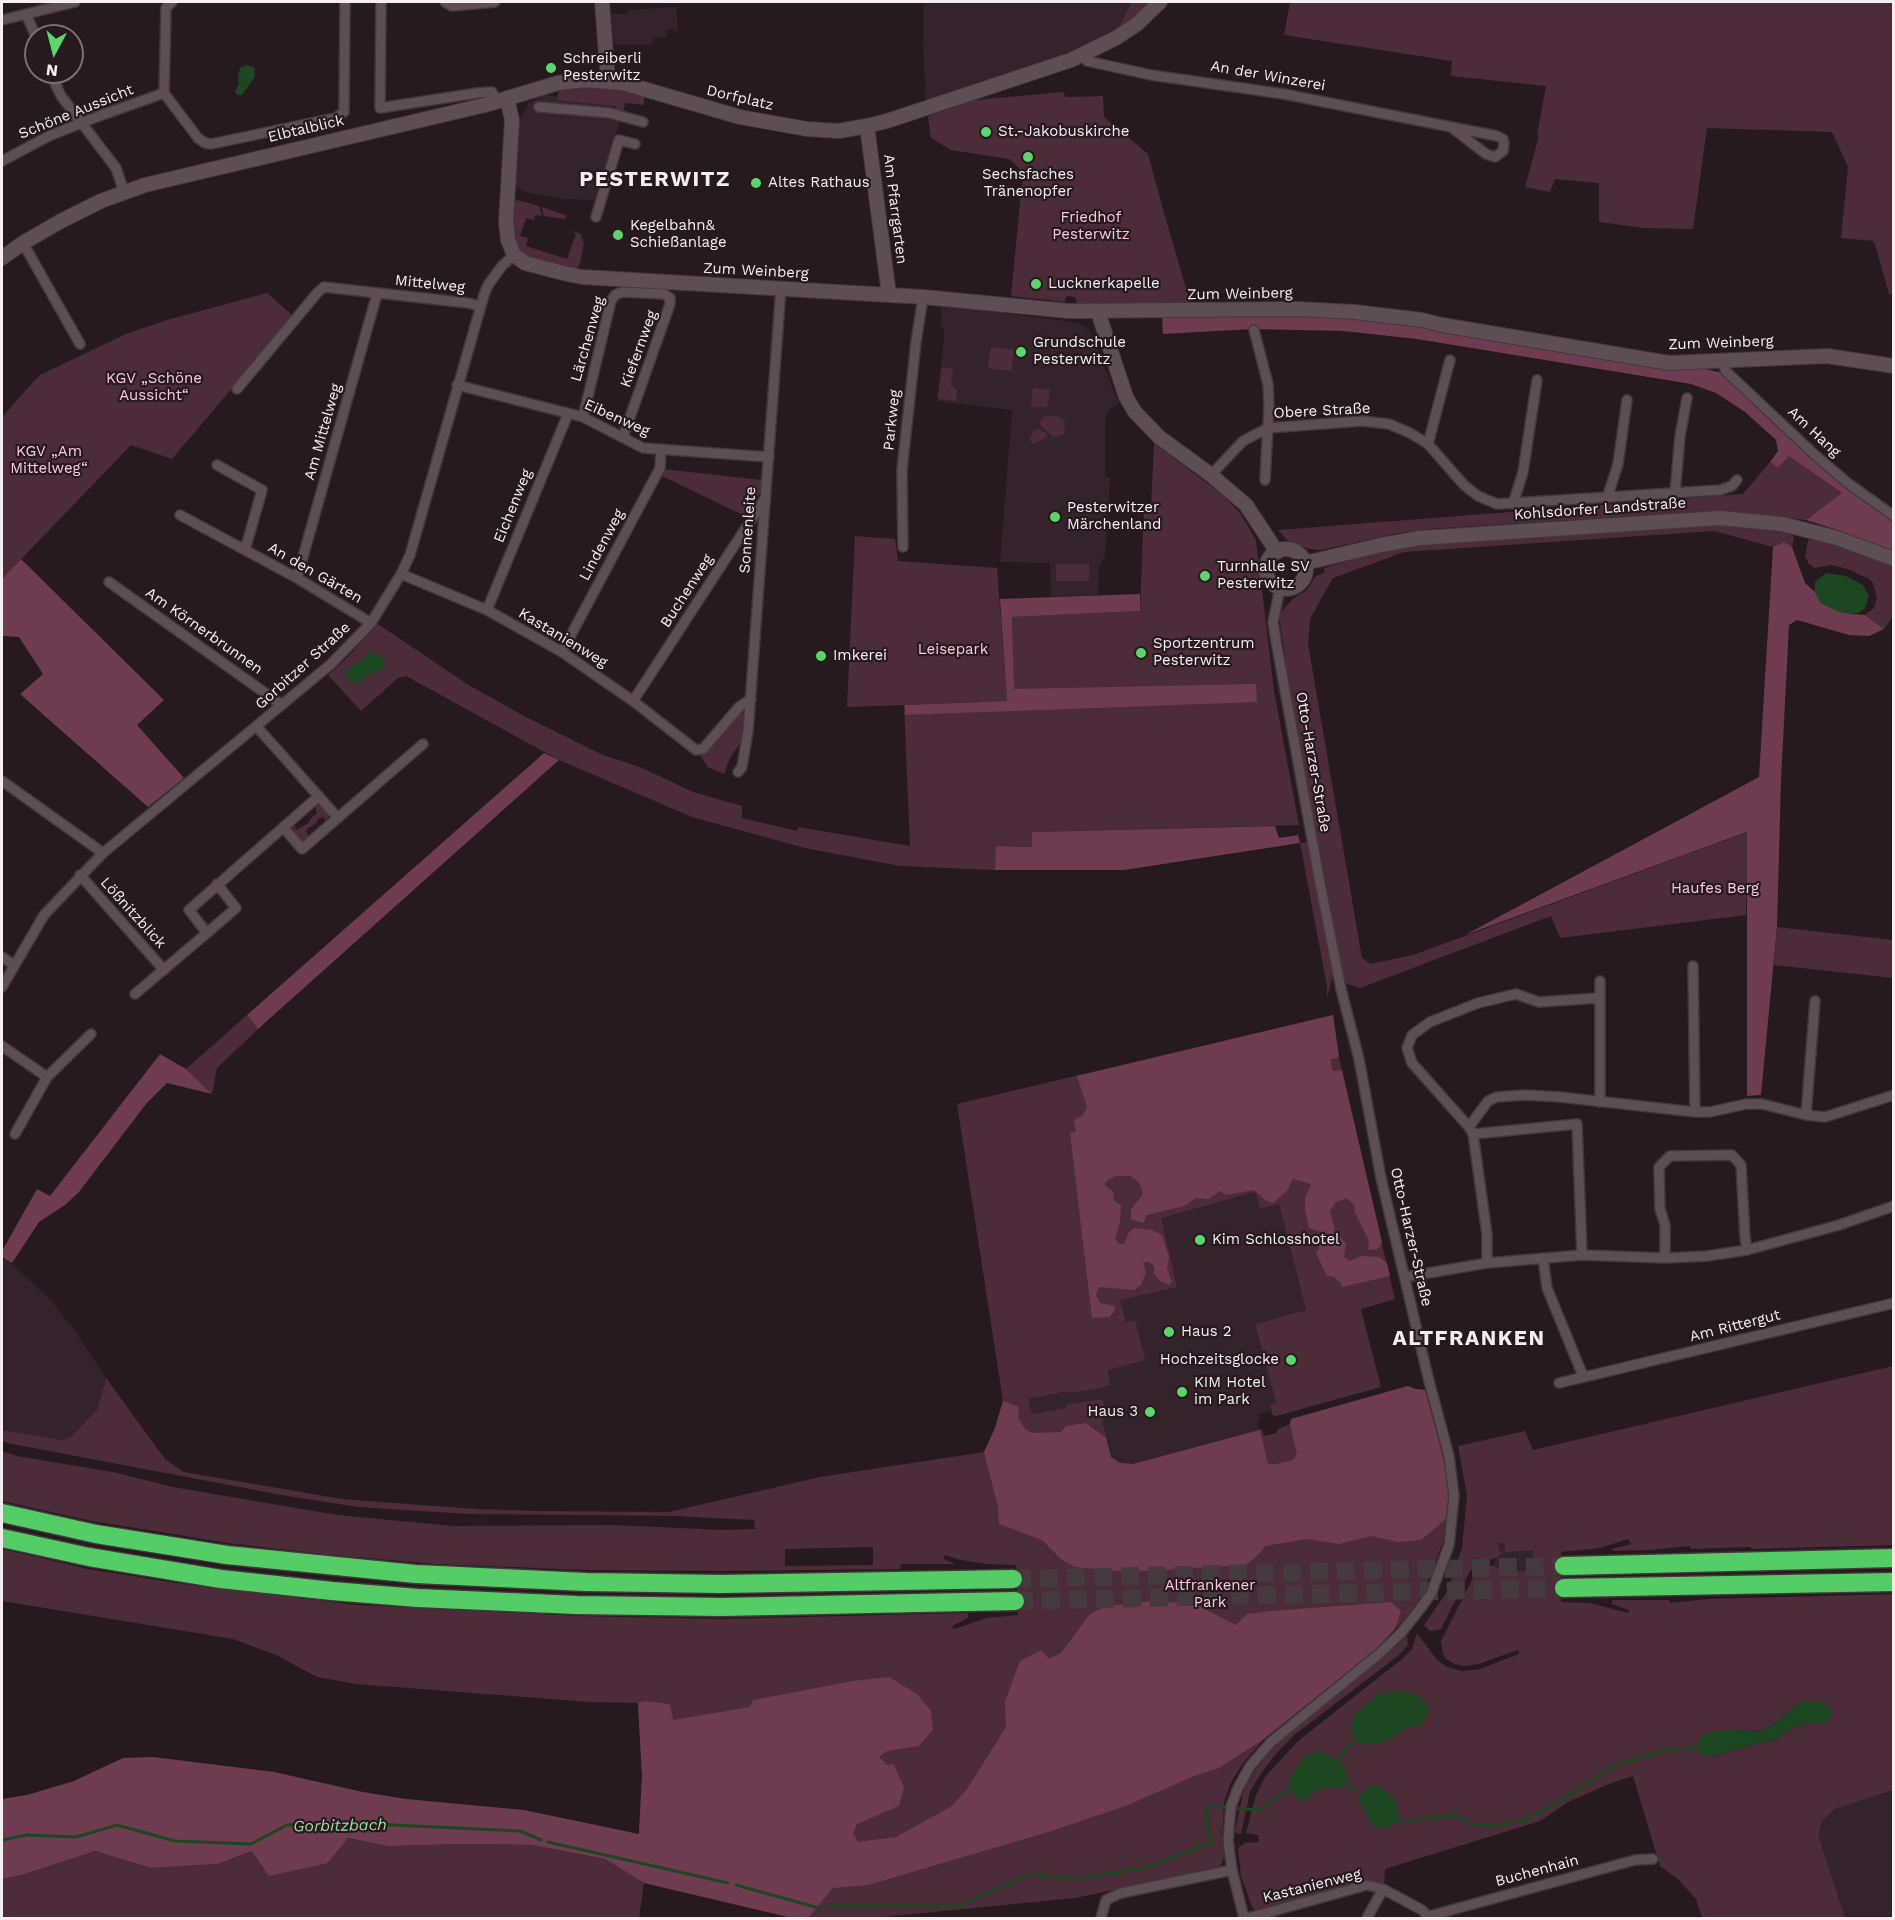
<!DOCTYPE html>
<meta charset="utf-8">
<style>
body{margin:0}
#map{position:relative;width:1895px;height:1920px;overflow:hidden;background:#261a1f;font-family:"Work Sans",sans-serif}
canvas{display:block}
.frame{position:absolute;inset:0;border:3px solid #f6edf0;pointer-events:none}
.north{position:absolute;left:24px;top:24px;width:60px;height:60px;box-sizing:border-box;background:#261a1f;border:2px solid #796e73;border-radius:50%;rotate:187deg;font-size:16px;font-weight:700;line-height:24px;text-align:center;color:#f6edf0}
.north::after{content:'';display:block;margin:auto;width:21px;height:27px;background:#5cd56d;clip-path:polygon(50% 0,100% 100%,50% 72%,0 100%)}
</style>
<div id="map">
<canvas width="1895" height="1920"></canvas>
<div class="frame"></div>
<div class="north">N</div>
</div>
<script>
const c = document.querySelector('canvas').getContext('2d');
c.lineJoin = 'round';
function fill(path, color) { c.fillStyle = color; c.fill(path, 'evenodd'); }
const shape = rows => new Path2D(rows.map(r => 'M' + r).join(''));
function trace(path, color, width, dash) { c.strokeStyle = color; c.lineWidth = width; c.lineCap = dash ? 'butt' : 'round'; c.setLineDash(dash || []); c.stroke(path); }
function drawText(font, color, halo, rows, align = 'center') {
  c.font = font + ' "Work Sans",sans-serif'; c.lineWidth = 4.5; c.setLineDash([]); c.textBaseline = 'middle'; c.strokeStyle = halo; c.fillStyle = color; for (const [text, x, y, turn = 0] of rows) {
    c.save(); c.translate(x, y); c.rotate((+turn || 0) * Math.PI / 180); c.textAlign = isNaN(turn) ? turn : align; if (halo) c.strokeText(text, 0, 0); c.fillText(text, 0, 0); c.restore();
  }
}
fill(shape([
 [924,2,1131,2,1116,31,1047,64,926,102,923,42],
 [676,7,678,31,675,32,675,29,667,29,667,38,653,37,652,45,614,45,610,14,626,14,629,10],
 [543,95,624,103,623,113,594,200,563,199,533,194,514,188,518,119,523,114,528,103],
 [942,307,978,310,1073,322,1084,325,1092,335,1119,404,1109,409,1105,419,1105,477,1110,478,1105,556,1099,568,1098,595,1051,597,1050,563,1000,562,1012,410,937,401,944,338,944,327,941,327],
 [1255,1192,1279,1204,1306,1310,1255,1324,1276,1404,1270,1405,1271,1412,1259,1414,1260,1418,1257,1420,1260,1430,1133,1464,1120,1463,1111,1457,1066,1405,1066,1408,1032,1414,1029,1399,1063,1392,1072,1393,1110,1386,1108,1370,1135,1320,1126,1323,1120,1300,1160,1218],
 [5,1258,48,1297,75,1331,106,1378,97,1410,71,1437,62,1440,2,1430,2,1264],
 [1498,1542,1505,1543,1505,1552,1533,1551,1533,1572,1503,1571,1494,1566],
 [1893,1790,1893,1918,1845,1918,1819,1837,1820,1827,1823,1820,1835,1809]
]), '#35232b');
fill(shape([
 [1114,2,1151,2,1140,13,1116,31,1131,3],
 [1290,2,1891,2,1894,15,1893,295,1889,294,1874,241,1841,238,1848,167,1832,132,1707,128,1693,229,1644,228,1599,222,1599,183,1555,179,1550,192,1525,187,1539,136,1537,135,1546,86,1451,76,1452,61,1284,35],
 [583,85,638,91,644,96,644,105,625,103,623,113,616,112,616,106,557,100,559,88],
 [1063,92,1066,97,1103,96,1104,117,1148,154,1164,213,1191,305,1105,304,1077,303,1075,297,1067,296,1064,302,1011,296,1023,172,1009,159,951,150,931,138,928,116,975,100],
 [518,200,539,206,542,216,535,215,534,220,526,218,520,236,528,238,526,246,567,259,576,234,570,230,581,234,584,244,580,264,576,271,526,256,517,248,512,237,512,203],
 [541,207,566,215,566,217,565,219,544,216],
 [267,293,293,316,172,459,131,445,2,579,2,417,25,391,40,375,126,334,167,320],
 [991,347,1014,350,1011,371,988,368],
 [942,367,953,369,951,385,957,391,956,401,940,399,938,397],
 [1033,388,1050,390,1047,408,1031,407],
 [1046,415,1059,417,1065,422,1064,434,1053,437,1041,426,1040,421],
 [1039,429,1046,433,1047,437,1034,444,1031,442,1030,437,1035,430],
 [1154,443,1224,496,1240,513,1256,540,1274,691,1299,825,1033,832,1032,847,997,846,995,870,900,866,805,848,692,817,559,760,406,676,398,678,361,711,328,675,344,661,378,624,467,684,522,715,603,755,640,767,693,792,742,806,742,818,797,831,798,827,910,846,904,705,847,707,855,536,895,539,898,561,997,568,1007,701,905,705,905,715,1014,710,1012,617,1140,611,1144,507,1151,508],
 [1789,455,1843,494,1806,520,1735,512,1698,512,1430,529,1394,534,1321,550,1309,549,1288,541,1278,530,1743,494,1770,462,1778,468],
 [663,469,762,480,761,491,745,516,660,475],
 [1721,524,1791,533,1794,538,1792,547,1784,542,1773,547,1714,531,1404,552,1333,578,1310,619,1308,644,1362,958,1370,964,1413,955,1748,832,1746,915,1560,938,1551,916,1360,988,1345,983,1290,693,1279,614,1294,598,1307,590,1315,577,1325,572,1324,568,1382,550,1423,544],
 [1815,538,1878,559,1893,566,1893,616,1884,629,1865,615,1874,608,1877,598,1873,583,1869,579,1848,569,1831,565,1815,568,1809,564,1805,557,1808,540],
 [1056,564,1089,564,1089,581,1056,581],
 [741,712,744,715,741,742,730,758,724,774,708,767,698,753,706,752,711,747],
 [315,805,322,807,328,814,328,822,326,825,324,817,319,818,316,823,306,830,309,839,301,842,293,833,291,826,294,823,296,830,307,824,313,816,317,814],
 [1308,842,1333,975,1327,998,1327,986,1300,843],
 [1777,927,1893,940,1893,978,1774,965],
 [247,1015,258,1029,217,1068,212,1094,186,1069],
 [1333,1015,1339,1057,1355,1132,1395,1299,1361,1309,1381,1387,1276,1416,1272,1415,1270,1405,1276,1403,1255,1324,1306,1310,1279,1204,1260,1209,1255,1192,1161,1218,1177,1287,1120,1300,1126,1322,1135,1320,1145,1360,1108,1370,1110,1386,1072,1393,1063,1392,1029,1399,1032,1414,1066,1408,1066,1405,1103,1399,1104,1405,1102,1407,1105,1418,1102,1420,1111,1457,1120,1463,1133,1464,1262,1429,1264,1436,1276,1433,1278,1429,1290,1424,1291,1419,1408,1386,1416,1389,1425,1390,1441,1447,1449,1496,1443,1542,1425,1589,1413,1610,1375,1650,1286,1719,1264,1739,1243,1763,1230,1784,1224,1803,1222,1839,1224,1856,1222,1863,1218,1868,1075,1898,873,1918,792,1918,638,1850,642,1776,638,1703,590,1702,356,1684,317,1677,276,1655,233,1639,2,1601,2,1549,88,1569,176,1583,356,1605,578,1616,723,1619,968,1613,968,1618,952,1626,954,1629,987,1618,1018,1615,1016,1565,987,1564,961,1560,945,1555,943,1559,954,1563,954,1564,901,1564,900,1569,721,1571,587,1570,437,1564,332,1555,228,1543,92,1521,2,1501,2,1451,17,1456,113,1472,173,1487,337,1515,453,1526,612,1525,725,1530,755,1529,754,1520,675,1516,468,1514,358,1507,287,1496,7,1443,2,1441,2,1430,62,1440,71,1437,97,1410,106,1378,165,1459,184,1472,342,1499,475,1509,536,1511,669,1512,820,1477,984,1452,995,1428,1003,1401,957,1104],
 [873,1547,873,1565,785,1566,785,1549],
 [1893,1366,1893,1545,1751,1549,1751,1547,1691,1549,1690,1546,1651,1550,1613,1551,1612,1549,1631,1544,1628,1539,1600,1548,1561,1552,1561,1602,1590,1603,1628,1613,1629,1610,1612,1604,1612,1600,1669,1600,1670,1603,1708,1599,1893,1594,1893,1790,1835,1809,1823,1820,1820,1827,1819,1837,1845,1918,1702,1918,1696,1899,1679,1880,1660,1866,1633,1776,1609,1784,1568,1802,1540,1821,1385,1869,1384,1885,1257,1912,1252,1907,1241,1876,1238,1848,1245,1843,1259,1842,1258,1835,1246,1833,1256,1795,1265,1777,1298,1741,1402,1659,1412,1649,1417,1633,1437,1660,1447,1667,1462,1671,1480,1669,1519,1654,1518,1650,1478,1664,1464,1666,1455,1664,1446,1659,1443,1654,1441,1641,1475,1574,1489,1566,1494,1566,1503,1571,1533,1571,1533,1551,1505,1552,1505,1543,1498,1543,1498,1549,1502,1553,1496,1558,1478,1563,1470,1571,1441,1629,1430,1631,1424,1625,1447,1592,1462,1548,1467,1496,1458,1446,1525,1431,1533,1450],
 [1800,1702,1827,1723,1808,1723,1793,1728,1775,1740,1759,1743,1713,1756,1741,1730,1758,1732,1772,1726],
 [1407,1636,1408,1645,1399,1655,1293,1736,1275,1755,1260,1775,1250,1792,1241,1834,1236,1833,1235,1831,1244,1789,1255,1770,1274,1747,1293,1730,1385,1656],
 [348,1838,387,1846,467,1844,532,1845,605,1859,644,1883,639,1918,2,1918,2,1879,22,1875,95,1851,151,1868,218,1864,253,1851,328,1863]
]), '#4c2c39');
fill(shape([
 [1297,315,1327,316,1427,326,1686,369,1705,369,1719,372,1736,383,1893,518,1893,552,1841,531,1806,520,1842,493,1789,456,1778,468,1770,462,1778,451,1776,440,1745,412,1716,393,1691,384,1417,339,1343,331,1252,329,1163,334,1162,317],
 [1784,542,1792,547,1805,583,1815,592,1821,603,1852,614,1865,615,1884,629,1869,636,1849,635,1797,620,1789,625,1781,780,1777,927,1761,1095,1747,1096,1747,832,1465,935,1759,777,1773,547],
 [21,559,164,700,137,725,184,778,148,807,20,694,43,674,19,637,2,636,2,579],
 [1140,594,1140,611,1012,617,1014,689,1256,684,1257,702,905,715,905,705,1007,701,1000,599],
 [544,753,559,760,258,1029,247,1015],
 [1275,826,1279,838,1298,835,1300,843,1124,870,995,870,996,846,1032,847,1032,832],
 [1333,1015,1339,1057,1331,1059,1331,1065,1333,1071,1342,1070,1382,1242,1378,1249,1368,1250,1369,1241,1355,1213,1354,1205,1347,1198,1336,1202,1330,1211,1336,1233,1346,1243,1344,1257,1350,1261,1361,1256,1379,1257,1387,1263,1390,1276,1342,1287,1341,1283,1334,1277,1327,1276,1316,1253,1323,1241,1324,1233,1309,1228,1305,1210,1305,1199,1311,1184,1293,1179,1287,1191,1273,1203,1265,1200,1254,1190,1226,1195,1220,1191,1209,1199,1196,1198,1184,1206,1147,1215,1143,1223,1131,1219,1131,1209,1143,1194,1139,1182,1130,1176,1116,1176,1106,1181,1105,1186,1113,1191,1114,1201,1121,1205,1120,1222,1115,1239,1119,1244,1124,1244,1129,1232,1134,1228,1152,1230,1162,1235,1169,1257,1167,1268,1172,1282,1169,1285,1160,1281,1154,1274,1154,1266,1149,1262,1143,1262,1146,1273,1141,1285,1134,1290,1099,1287,1096,1294,1100,1303,1115,1306,1114,1312,1109,1317,1092,1318,1070,1133,1076,1132,1074,1120,1083,1115,1087,1107,1077,1076],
 [160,1054,186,1069,212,1094,167,1083,146,1104,79,1192,65,1205,39,1222,12,1263,2,1257,2,1251,37,1189,50,1196],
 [1408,1386,1416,1389,1425,1390,1446,1469,1449,1496,1446,1519,1421,1540,1398,1542,1371,1536,1339,1544,1307,1539,1265,1546,1260,1553,1246,1565,1128,1572,1075,1567,1062,1560,1042,1540,999,1524,998,1507,984,1452,995,1428,1003,1401,1019,1407,1018,1417,1024,1428,1032,1433,1061,1432,1066,1426,1086,1423,1106,1438,1111,1457,1120,1463,1133,1464,1260,1430,1268,1464,1276,1464,1293,1460,1297,1454,1290,1424,1291,1419],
 [1152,1601,1195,1604,1236,1625,1247,1614,1271,1611,1391,1602,1401,1611,1395,1629,1375,1650,1264,1739,1219,1768,1194,1776,1128,1805,1045,1833,868,1885,833,1888,808,1918,792,1918,644,1883,605,1859,532,1845,467,1844,387,1846,348,1838,328,1863,269,1876,252,1851,218,1864,151,1868,95,1851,22,1875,2,1879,2,1799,27,1795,74,1781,123,1758,153,1757,274,1772,363,1792,406,1799,524,1810,639,1834,642,1776,638,1703,645,1701,670,1704,673,1720,750,1707,753,1700,853,1681,889,1677,917,1694,931,1711,933,1730,919,1746,887,1751,879,1757,887,1765,894,1764,904,1788,899,1806,857,1824,853,1833,858,1842,896,1837,952,1806,967,1789,1006,1727,1005,1701,1020,1661,1041,1650,1049,1659,1061,1653,1090,1614,1107,1606]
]), '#6e3b51');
fill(shape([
 [246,65,255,68,254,78,242,95,237,95,235,91,239,84,238,77,240,68],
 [1826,573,1846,576,1863,585,1869,596,1865,608,1858,613,1852,614,1839,612,1821,603,1815,592,1815,582],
 [369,652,376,653,382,658,385,667,376,673,368,674,361,683,354,683,349,681,346,675,347,669,363,660,365,656],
 [1399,1690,1418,1695,1427,1703,1427,1715,1424,1721,1421,1725,1407,1728,1385,1742,1365,1745,1361,1743,1350,1732,1354,1716,1377,1695],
 [1822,1701,1833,1711,1827,1724,1808,1723,1793,1728,1775,1740,1759,1743,1713,1756,1699,1754,1700,1737,1713,1731,1741,1730,1758,1732,1772,1726,1800,1702],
 [1318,1750,1338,1760,1344,1766,1348,1778,1343,1787,1324,1787,1316,1790,1305,1801,1300,1800,1287,1787,1291,1775,1304,1758],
 [1375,1785,1386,1790,1396,1803,1399,1818,1390,1827,1375,1829,1358,1800,1369,1787]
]), '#1d4622');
trace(shape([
 [1338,1760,1356,1739],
 [1345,1783,1363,1795],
 [1394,1822,1455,1815,1472,1824,1491,1826,1523,1821,1555,1804,1619,1763,1642,1758,1664,1750,1701,1747],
 [2,1840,27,1835,76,1837,117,1825,175,1841,251,1844,287,1825,351,1823,520,1831,541,1840],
 [548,1842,728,1883],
 [736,1885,819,1908],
 [828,1906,959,1906,1030,1874,1076,1879,1144,1868,1212,1843,1207,1826,1208,1806,1259,1810,1272,1800,1290,1790]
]), '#1d4622', 3);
trace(shape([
 [1013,1579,1564,1566],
 [1015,1601,1564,1588]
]), '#453a3e', 18, [18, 9]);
const street = shape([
 [381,2,380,108,477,93,492,92,498,101],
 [445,2,452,6,495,2],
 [26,14,36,37],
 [2,20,75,2],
 [1083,55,1087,61,1096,63,1151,75,1284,94,1497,136,1503,139,1504,143,1503,151,1495,157,1486,154,1451,127],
 [50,72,61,96,116,168,124,192],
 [164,93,166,8,172,2],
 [539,107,610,113,643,122],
 [2,161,49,136,99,116,164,93,198,138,205,143,211,144,335,118,344,112,345,2],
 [596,217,619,140,635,144],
 [23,243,80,344],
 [1254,330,1268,384,1269,407,1265,480],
 [1725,361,1725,370,1731,376,1815,455,1849,484,1894,516],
 [457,385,583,417,643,448,769,457],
 [237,389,318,292,324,287,468,303,479,306],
 [583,417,611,301,615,295,622,292,664,294,670,298,670,304,623,437],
 [1428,444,1450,360],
 [217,465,262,490,245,550],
 [1211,475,1243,441,1268,428,1362,421,1389,424,1410,433,1428,444,1464,485,1478,496,1497,504,1720,490,1732,486,1737,480],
 [1675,493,1680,436,1687,398],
 [1607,498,1618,464,1627,400],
 [1513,504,1523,472,1537,380],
 [180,515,297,578,371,623],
 [903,547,902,470,916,342,923,297],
 [401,574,487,610,562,652,633,701,696,750,703,749,740,706,751,699],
 [297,578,377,294],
 [109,582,282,705],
 [487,610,568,414],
 [562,652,660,468,661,449],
 [633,701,764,500],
 [257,727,338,818],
 [738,772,742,767,748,731,781,288],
 [2,781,103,853],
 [283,827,302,849,423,744],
 [80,875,164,970],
 [207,933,236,908,217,884],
 [2,957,14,965],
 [1693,966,1695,1112],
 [2,987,44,915,103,853,331,664,371,623,401,574,410,555,484,295,488,285,502,266,514,255],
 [135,994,207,933,189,910,319,796],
 [2,1046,47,1077,91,1034],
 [1600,1102,1600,981],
 [1806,1115,1815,1001],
 [1469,1127,1488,1101,1497,1097,1526,1095,1560,1097,1695,1112,1710,1112,1746,1104,1762,1104,1806,1115,1825,1117,1894,1095],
 [15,1134,47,1077],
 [1473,1134,1577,1124,1582,1255],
 [1543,1258,1547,1288,1583,1376],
 [1665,1258,1665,1225,1660,1209,1659,1167,1670,1156,1732,1155,1741,1165,1745,1237,1747,1250],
 [1487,1263,1487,1234,1473,1134,1469,1127,1412,1063,1407,1048,1412,1035,1430,1022,1478,1003,1516,994,1539,1002,1599,998],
 [1405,1277,1487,1263,1582,1255,1665,1258,1707,1256,1747,1250,1839,1225,1894,1206],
 [1559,1383,1894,1303],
 [1429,1916,1635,1860,1653,1859],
 [1101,1918,1106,1900,1121,1893,1232,1870],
 [1244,1918,1232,1870,1228,1840,1231,1806,1238,1788,1250,1766,1271,1742,1380,1653,1401,1633,1420,1609,1431,1594,1449,1545,1454,1496,1449,1456,1428,1377,1381,1178,1359,1059,1341,989,1320,883,1276,641,1273,622,1280,588],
 [1248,1918,1367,1885,1383,1889,1422,1910,1430,1918],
 [1367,1918,1383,1889]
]);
const secondary = shape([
 [602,2,608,80],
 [507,98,512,120,506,222,508,240,514,255,525,263,563,273,582,277,923,297,1069,311,1296,309,1355,312,1422,320,1442,325,1669,363,1827,356,1894,366],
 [867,126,889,295],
 [2,258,23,243,61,221,101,201,145,185,485,105,558,83,586,80,623,83,740,117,807,129,839,131,867,126,887,121,1071,60,1116,38,1137,24,1160,2],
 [1098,312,1126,397,1135,412,1159,437,1211,475,1246,505,1277,552],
 '1266 569a20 20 0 1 1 40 0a20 20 0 1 1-40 0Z',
 [1305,563,1381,545,1420,538,1720,518,1782,524,1837,538,1894,559]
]);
const highway = shape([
 [2,1513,96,1534,227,1555,416,1574,586,1582,722,1584,1013,1579],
 [2,1538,89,1557,221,1579,332,1591,418,1598,577,1605,721,1607,1015,1601],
 [1564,1566,1894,1558],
 [1564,1588,1894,1582]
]);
trace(street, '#42383c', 12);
trace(secondary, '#42383c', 16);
trace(highway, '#42383c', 21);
trace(street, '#5d4e54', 9);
trace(secondary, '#5d4e54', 14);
trace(highway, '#55cd67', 18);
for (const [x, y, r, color] of [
 [551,68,6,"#5cd56d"],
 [986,132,6,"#5cd56d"],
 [1028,157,6,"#5cd56d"],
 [756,183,6,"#5cd56d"],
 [618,235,6,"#5cd56d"],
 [1036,284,6,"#5cd56d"],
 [1021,352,6,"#5cd56d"],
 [1055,517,6,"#5cd56d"],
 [1205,576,6,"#5cd56d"],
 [1141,653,6,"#5cd56d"],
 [821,656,6,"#5cd56d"],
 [1200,1240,6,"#5cd56d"],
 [1169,1332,6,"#5cd56d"],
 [1291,1360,6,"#5cd56d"],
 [1182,1392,6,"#5cd56d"],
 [1150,1412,6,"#5cd56d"]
]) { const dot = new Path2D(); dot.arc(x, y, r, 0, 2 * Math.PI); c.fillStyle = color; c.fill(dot); trace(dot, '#261a1f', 2); }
drawText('15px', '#f6edf0', '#261a1f', [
 ["Schreiberli",563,59],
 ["Pesterwitz",563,76],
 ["St.-Jakobuskirche",998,132],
 ["Sechsfaches",1028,175,"center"],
 ["Tränenopfer",1028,192,"center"],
 ["Altes Rathaus",768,183],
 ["Kegelbahn&",630,226],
 ["Schießanlage",630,243],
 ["Lucknerkapelle",1048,284],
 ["Grundschule",1033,343],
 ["Pesterwitz",1033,360],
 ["Pesterwitzer",1067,508],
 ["Märchenland",1067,525],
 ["Turnhalle SV",1217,567],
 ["Pesterwitz",1217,584],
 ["Sportzentrum",1153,644],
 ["Pesterwitz",1153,661],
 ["Imkerei",833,656],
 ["Kim Schlosshotel",1212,1240],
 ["Haus 2",1181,1332],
 ["Hochzeitsglocke",1279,1360,"right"],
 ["KIM Hotel",1194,1383],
 ["im Park",1194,1400],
 ["Haus 3",1138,1412,"right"]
], 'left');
drawText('15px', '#f6edf0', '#261a1f', [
 ["An der Winzerei",1268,76,10],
 ["Dorfplatz",740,98,13],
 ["Schöne Aussicht",76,112,-22],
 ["Elbtalblick",306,129,-13],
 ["Am Pfarrgarten",895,209,83],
 ["Zum Weinberg",756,271,3],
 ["Mittelweg",430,284,6],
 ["Zum Weinberg",1240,294,-1],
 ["Lärchenweg",588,339,-74],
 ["Zum Weinberg",1721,343,-2],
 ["Kiefernweg",639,349,-70],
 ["Obere Straße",1322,411,-3],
 ["Eibenweg",617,418,24],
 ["Parkweg",892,420,-84],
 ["Am Mittelweg",323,432,-74],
 ["Am Hang",1814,432,43],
 ["Eichenweg",513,506,-68],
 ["Kohlsdorfer Landstraße",1600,509,-4],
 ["Sonnenleite",748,530,-86],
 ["Lindenweg",602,545,-62],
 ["An den Gärten",315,573,30],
 ["Buchenweg",687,591,-57],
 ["Am Körnerbrunnen",204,631,35],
 ["Kastanienweg",563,638,31],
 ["Gorbitzer Straße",303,666,-42],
 ["Otto-Harzer-Straße",1313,762,80],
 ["Lößnitzblick",133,913,48],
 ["Otto-Harzer-Straße",1411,1237,77],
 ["Am Rittergut",1735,1326,-14],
 ["Buchenhain",1537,1871,-15],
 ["Kastanienweg",1312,1886,-14]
]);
drawText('15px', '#fcc8dc', '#261a1f', [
 ["Friedhof",1091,218],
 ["Pesterwitz",1091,235],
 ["KGV „Schöne",154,379],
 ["Aussicht“",154,396],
 ["KGV „Am",49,452],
 ["Mittelweg“",49,469],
 ["Leisepark",953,650],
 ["Haufes Berg",1715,889],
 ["Altfrankener",1210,1586],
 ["Park",1210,1603]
]);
drawText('italic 16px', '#9edfa3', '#261a1f', [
 ["Gorbitzbach",340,1826,-1]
]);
c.letterSpacing = '1.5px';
drawText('bold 21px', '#f6edf0', '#261a1f', [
 ["PESTERWITZ",655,180],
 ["ALTFRANKEN",1469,1339]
]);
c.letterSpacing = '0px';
</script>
